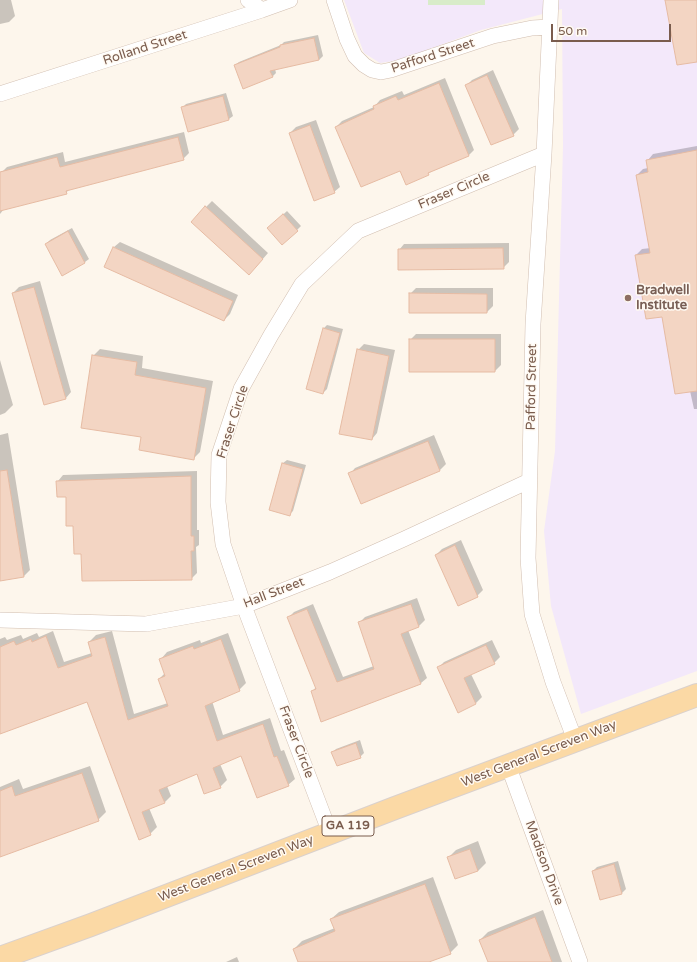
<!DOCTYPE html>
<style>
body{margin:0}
#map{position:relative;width:697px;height:962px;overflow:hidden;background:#fdf6ec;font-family:"Varela Round",sans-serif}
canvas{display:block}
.scale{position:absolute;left:551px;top:24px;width:120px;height:18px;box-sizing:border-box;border:2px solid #7a5c4d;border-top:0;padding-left:5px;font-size:12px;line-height:14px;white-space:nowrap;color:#7a5c4d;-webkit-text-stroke:3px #fffaf3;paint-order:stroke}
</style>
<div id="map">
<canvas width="697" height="962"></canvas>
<div class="scale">50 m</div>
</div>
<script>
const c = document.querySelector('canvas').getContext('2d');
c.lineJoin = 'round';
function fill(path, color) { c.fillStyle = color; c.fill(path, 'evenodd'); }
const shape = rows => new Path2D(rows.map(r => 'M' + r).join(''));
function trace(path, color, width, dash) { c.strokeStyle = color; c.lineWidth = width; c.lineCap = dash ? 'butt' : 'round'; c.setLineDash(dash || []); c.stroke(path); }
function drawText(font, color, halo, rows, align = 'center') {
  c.font = font + ' "Varela Round",sans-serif'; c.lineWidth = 3; c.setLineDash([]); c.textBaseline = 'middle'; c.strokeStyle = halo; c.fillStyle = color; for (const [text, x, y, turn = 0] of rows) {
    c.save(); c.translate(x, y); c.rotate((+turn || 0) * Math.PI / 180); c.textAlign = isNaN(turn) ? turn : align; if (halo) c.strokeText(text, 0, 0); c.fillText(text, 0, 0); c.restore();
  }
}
fill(shape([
 [344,0,697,0,697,671,581,714,551,606,544,531,555,451,563,146,562,9,481,30,400,60,380,63,364,53]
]), '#f3e8fa');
fill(shape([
 [428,0,485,0,485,5,428,5]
]), '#d8ecc9');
fill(shape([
 [0,0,11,0,15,16,9,22,0,24],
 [318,35,323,56,319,60,275,69,276,73,272,77,235,65,239,62,281,45,284,42],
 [493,70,519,129,513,135,466,86,472,80],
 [445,78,474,150,469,155,432,171,428,174,401,169,336,127,342,121,374,107,380,100,402,91,404,95],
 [226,93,233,116,229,119,189,131,183,107,186,104],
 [316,120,340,187,334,192,290,133,296,127],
 [184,132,189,153,183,159,70,188,66,193,4,209,0,214,0,172,3,171,7,167,63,152,65,162],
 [697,146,697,409,694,409,690,391,663,316,636,255,642,249,651,248,637,175,643,169,648,168,648,160,653,154],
 [212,201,268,253,255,268,206,207],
 [287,211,301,226,297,230,273,224],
 [72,228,89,259,85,262,62,274,46,244,50,240],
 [120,242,238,295,230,314,224,320,114,247],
 [509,243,509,262,503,268,399,250,404,244],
 [40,281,71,392,66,398,13,293,19,287],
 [416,288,493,288,493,306,487,312,410,294],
 [327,325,343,329,327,389,323,393,324,328],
 [416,334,501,334,501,365,495,371,410,340],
 [364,344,395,350,377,433,372,439,358,350],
 [100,349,143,356,142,368,213,381,200,452,193,459,142,437,93,356],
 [0,360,13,405,5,413,0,415],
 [8,433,30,570,24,576,0,580,0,435],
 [434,435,446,464,440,470,361,503,350,474,355,468],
 [287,460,306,465,293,511,289,515,283,463],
 [197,471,197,530,199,530,199,545,196,547,197,573,191,579,82,553,66,496,58,481,63,475],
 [461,540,483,590,477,596,436,555,442,549],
 [417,598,425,620,419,626,408,630,427,678,421,683,322,720,312,692,316,687,288,618,294,612,313,604,343,677,374,666,359,623,365,617],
 [53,631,64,662,92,653,89,642,96,635,112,631,134,714,168,703,159,679,165,673,161,659,167,652,200,640,201,643,228,633,246,683,239,690,212,701,223,735,270,718,281,751,284,750,295,779,288,785,241,755,220,764,227,780,220,787,198,773,167,786,171,796,164,803,149,808,157,827,150,834,88,700,0,733,0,639,5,637,7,640,21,635,23,639,37,633,39,637],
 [492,640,500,657,494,663,471,674,482,697,476,703,458,711,438,668,444,662],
 [360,740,364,753,360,757,333,752,336,749],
 [90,766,106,812,98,820,0,851,0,787,19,779,23,789],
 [478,841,486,863,478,871,448,858,456,850],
 [618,861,626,889,622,893,601,898,593,871,597,867],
 [433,877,458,945,450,953,426,962,299,962,294,949,302,941,335,928,331,919,339,912],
 [543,910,562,962,489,962,480,940,488,932],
 [237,957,239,962,226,962]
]), '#0003');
const building = shape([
 [665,0,697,0,697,62,677,65,665,0],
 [314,38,319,60,270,71,273,77,243,89,234,65,280,47,280,45,314,38],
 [487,75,514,136,491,145,465,85,487,75],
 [439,83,469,156,428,173,429,175,406,185,400,171,361,187,335,127,374,109,373,106,396,96,398,100,439,83],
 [223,96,229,120,188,132,181,107,223,96],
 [310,125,335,193,314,201,289,133,310,125],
 [178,137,184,160,66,191,67,194,0,211,0,172,57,157,60,167,178,137],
 [697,150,697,391,675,394,662,317,646,319,635,255,650,253,636,175,648,172,646,160,697,150],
 [205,206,263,259,249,275,191,222,205,206],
 [283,214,298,231,282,245,267,228,283,214],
 [68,231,85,263,62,276,45,244,68,231],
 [113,247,233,301,224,321,104,267,113,247],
 [503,248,504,269,398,270,398,249,503,248],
 [34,287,66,399,44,405,12,293,34,287],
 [409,293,487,294,487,313,409,313,409,293],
 [323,328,340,333,323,394,306,389,323,328],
 [409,339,495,339,495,372,409,372,409,339],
 [357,349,389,356,372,440,339,434,357,349],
 [92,355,137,362,135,375,206,388,194,460,139,450,141,437,81,428,92,355],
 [428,441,440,471,361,504,348,473,428,441],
 [282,463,303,469,290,516,269,510,282,463],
 [7,470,24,577,0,581,0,471,7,470],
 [191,476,191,536,194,536,194,551,191,551,192,580,82,581,81,554,74,554,73,526,66,526,66,497,57,497,56,481,191,476],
 [455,545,478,597,458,606,435,555,455,545],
 [411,604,419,627,401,634,421,684,321,722,311,691,316,689,287,617,307,609,337,682,374,669,358,622,411,604],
 [46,636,58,668,92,656,88,642,105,637,128,720,168,706,158,679,165,676,159,659,193,646,194,649,221,639,240,691,205,706,217,741,263,724,274,757,277,756,289,786,257,798,241,756,213,768,221,788,204,794,197,774,159,790,165,803,142,812,151,835,139,840,87,702,0,734,0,647,14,641,16,645,31,639,32,642,46,636],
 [486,645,495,664,464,678,476,704,458,713,437,667,486,645],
 [356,743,361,758,337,766,331,752,356,743],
 [82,773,99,821,0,857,0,791,12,786,15,796,82,773],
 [470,849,478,871,455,879,447,857,470,849],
 [614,864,622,894,600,900,592,871,614,864],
 [425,884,451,954,429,962,298,962,293,949,335,931,330,919,425,884],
 [535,917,552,962,488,962,479,940,535,917]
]);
fill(building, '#f3d5c3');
trace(building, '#e6bba3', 1);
const minor = shape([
 [248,0,262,10],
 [334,0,347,39,355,56,364,65,372,70,381,72,391,70,493,36,532,28,550,27],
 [551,0,544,154,533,324,528,558,532,614,553,682,575,740],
 [0,94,262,10,290,0],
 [0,620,146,624,244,606,330,572,404,539,529,481],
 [508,765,580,962],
 [330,833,244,606,223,544,218,502,219,455,241,389,271,335,302,284,358,231,544,154]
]);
const primary = shape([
 [0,958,91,925,395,808,697,695]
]);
trace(minor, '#d1beb0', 16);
trace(primary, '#dad1cd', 24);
trace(minor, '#fff', 15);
trace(primary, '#fbd9a5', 22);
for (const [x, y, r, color] of [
 [628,298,4,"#8d6e63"]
]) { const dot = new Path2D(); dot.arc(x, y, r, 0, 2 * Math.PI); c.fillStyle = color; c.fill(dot); trace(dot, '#fffaf3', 1.5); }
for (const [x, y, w] of [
 [348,826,52]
]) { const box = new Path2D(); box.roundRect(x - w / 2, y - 10, w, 20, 3); c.fillStyle = '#fffaf3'; c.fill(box); trace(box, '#7a5c4d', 1); }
drawText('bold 12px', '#7a5c4d', null, [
 ["GA 119",348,826]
]);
drawText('13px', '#7a5c4d', '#fffaf3', [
 ["Rolland Street",145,48,-18],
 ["Pafford Street",433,56,-18],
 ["Fraser Circle",454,191,-23],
 ["Pafford Street",532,387,-89],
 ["Fraser Circle",233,422,-72],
 ["Hall Street",274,593,-21],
 ["Fraser Circle",296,742,69],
 ["West General Screven Way",539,754,-21],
 ["Madison Drive",544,863,70],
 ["West General Screven Way",236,869,-21]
]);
drawText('bold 13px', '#785e54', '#fffaf3', [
 ["Bradwell",636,291],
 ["Institute",636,306]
], 'left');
</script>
